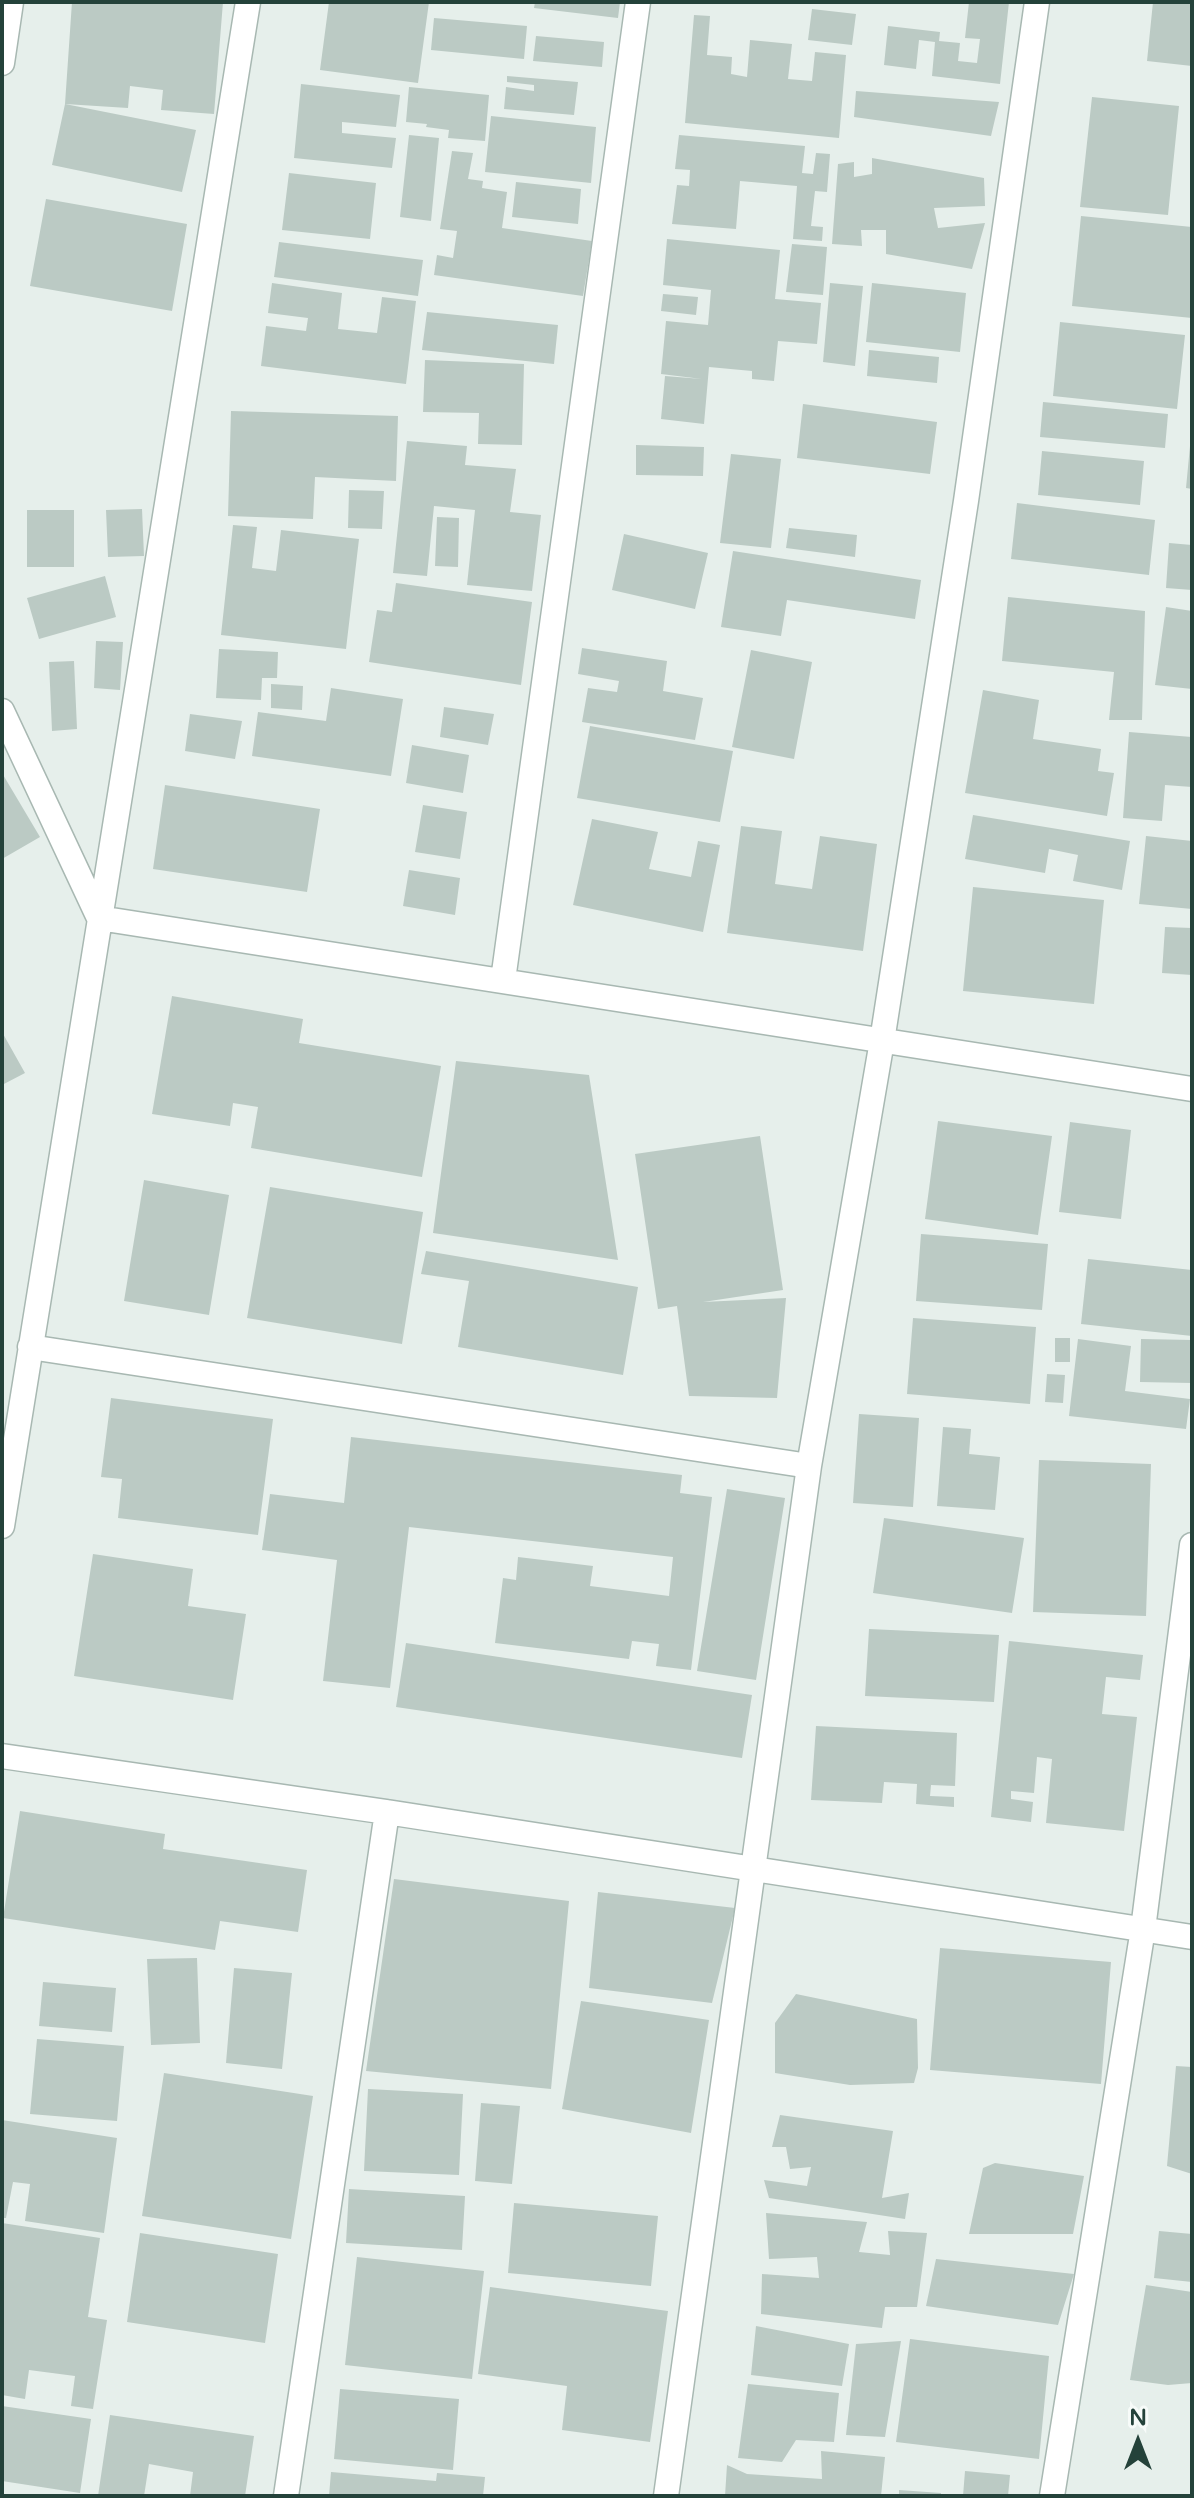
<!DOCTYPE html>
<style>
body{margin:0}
#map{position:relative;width:1194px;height:2498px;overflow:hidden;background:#e6efeb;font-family:"Varela Round",sans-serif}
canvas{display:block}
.frame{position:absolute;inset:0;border:4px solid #24423a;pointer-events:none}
.north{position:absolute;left:1098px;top:2402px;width:80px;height:80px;-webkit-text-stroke:6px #f7fbf9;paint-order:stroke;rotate:0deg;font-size:22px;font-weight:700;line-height:32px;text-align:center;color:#24423a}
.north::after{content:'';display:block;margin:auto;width:28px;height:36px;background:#24423a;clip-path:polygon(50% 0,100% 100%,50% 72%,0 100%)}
</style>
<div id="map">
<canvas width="1194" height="2498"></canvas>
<div class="frame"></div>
<div class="north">N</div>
</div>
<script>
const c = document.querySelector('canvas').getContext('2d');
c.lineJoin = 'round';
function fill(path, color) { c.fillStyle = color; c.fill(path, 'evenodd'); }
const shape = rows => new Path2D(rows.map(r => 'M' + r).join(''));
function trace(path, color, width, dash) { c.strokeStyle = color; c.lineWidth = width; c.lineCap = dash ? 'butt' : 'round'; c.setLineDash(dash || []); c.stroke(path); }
fill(shape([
 [72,2,223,2,214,114,161,110,163,90,130,86,128,108,65,104],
 [329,2,429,2,418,83,320,70],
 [535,2,620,2,618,18,534,8],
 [969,2,1009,2,1000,84,932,76,935,42,919,40,916,69,884,65,888,26,940,32,939,41,960,43,958,61,977,63,980,39,965,38],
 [1153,2,1192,2,1192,66,1147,61],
 [812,9,856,14,852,45,808,40],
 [694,15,710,16,707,55,732,57,731,74,747,77,750,40,792,44,788,79,812,81,815,52,846,55,839,138,685,123],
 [434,18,527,26,524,59,431,50],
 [536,36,604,42,602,67,533,61],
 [507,76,578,82,574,115,504,109,506,87,534,91,534,85,507,82],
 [301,84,400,95,396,127,342,122,342,133,396,138,392,168,294,158],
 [409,87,489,95,485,141,448,138,449,130,426,127,427,124,406,122],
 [856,91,999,102,991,136,854,117],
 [1092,97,1179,106,1168,215,1080,207],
 [65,104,196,130,182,192,52,165],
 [491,116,596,127,591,183,485,172],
 [409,135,439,138,431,221,400,217],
 [679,135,805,146,802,173,813,174,816,153,830,154,827,192,815,191,811,226,823,227,822,241,793,239,797,186,740,181,736,229,672,224,677,185,689,186,690,170,675,169],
 [452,151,473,153,468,179,483,181,482,188,507,192,502,228,592,241,583,296,434,275,437,255,453,258,457,231,440,229],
 [872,158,984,178,985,206,934,208,938,228,985,223,972,269,886,254,886,230,861,230,862,246,832,244,838,164,854,162,854,177,872,174],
 [289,173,376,183,370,239,282,230],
 [516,182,581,189,578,224,512,217],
 [46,199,187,224,172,311,30,286],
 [1081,216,1192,227,1192,318,1072,306],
 [667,239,780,250,775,299,821,303,817,344,778,341,774,381,752,379,752,371,709,367,704,424,661,419,665,376,702,379,661,374,666,321,708,325,711,290,663,285],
 [279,242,423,260,418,296,274,277],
 [792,244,827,247,823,295,786,292],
 [272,283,342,293,338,329,377,333,382,297,416,301,406,384,261,366,266,326,306,331,308,318,268,313],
 [830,283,863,286,855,366,823,362],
 [872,283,966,293,960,352,866,342],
 [663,294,698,297,696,315,661,311],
 [427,312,558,325,554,364,422,350],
 [1060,322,1185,335,1177,409,1053,396],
 [869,350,939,357,937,383,867,376],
 [425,360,524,364,522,445,478,444,479,413,423,412],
 [1043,402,1168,414,1165,448,1040,437],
 [803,404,937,422,930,474,797,458],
 [231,411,398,416,396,481,315,477,313,519,228,516],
 [407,441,467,446,465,465,516,469,510,512,541,515,532,591,467,585,475,510,434,506,427,576,393,573],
 [636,445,704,447,703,476,636,475],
 [1190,446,1192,446,1192,489,1186,488],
 [1042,451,1144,461,1140,505,1038,495],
 [731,454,781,459,771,548,720,543],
 [349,490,384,491,382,529,348,528],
 [1017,503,1155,520,1149,575,1011,559],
 [142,509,144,556,108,557,106,510],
 [27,510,74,510,74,567,27,567],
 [437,517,459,518,458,567,435,566],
 [233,525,257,527,252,568,276,571,281,530,359,539,346,649,221,635],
 [789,528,857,535,855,557,786,548],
 [624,534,708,553,695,609,612,590],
 [1169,543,1192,545,1192,590,1166,588],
 [733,551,921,580,915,619,787,600,781,636,721,627],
 [105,576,116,617,39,639,27,598],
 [396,583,532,602,521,685,369,662,377,610,392,612],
 [1008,597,1145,611,1142,720,1109,720,1114,672,1002,661],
 [1166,607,1192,611,1192,689,1155,685],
 [96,641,123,642,120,690,94,688],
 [582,648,667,661,663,691,703,698,695,740,582,722,588,688,617,692,619,681,578,674],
 [219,649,278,652,277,678,262,678,261,700,216,698],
 [751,650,812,662,794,759,732,747],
 [74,661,77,729,52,731,49,662],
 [271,684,303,686,302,710,271,708],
 [331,688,403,699,391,776,252,756,258,712,326,721],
 [983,690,1039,700,1033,739,1101,749,1098,771,1114,773,1107,816,965,793],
 [444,707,494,714,488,745,440,737],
 [190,714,242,721,235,759,185,751],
 [590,726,733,751,720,822,577,798],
 [1129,732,1192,737,1192,787,1165,785,1162,821,1123,818],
 [412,745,469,755,463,793,406,783],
 [2,773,40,837,2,859],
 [165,785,320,809,307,892,153,869],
 [423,805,467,812,460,859,415,852],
 [973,815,1130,841,1122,890,1073,881,1078,855,1049,849,1045,873,965,859],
 [592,819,658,832,649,869,691,877,698,841,720,845,703,932,573,905],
 [741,826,782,831,775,884,812,889,820,836,877,844,863,951,727,933],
 [1146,836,1192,841,1192,909,1139,904],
 [409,870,460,878,455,915,403,906],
 [973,887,1104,900,1094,1004,963,991],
 [1165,927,1192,928,1192,975,1162,973],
 [172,996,303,1019,299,1043,441,1066,422,1177,251,1148,258,1107,233,1103,230,1126,152,1114],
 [2,1032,25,1073,2,1085],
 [456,1061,589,1075,618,1260,433,1233],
 [938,1121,1052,1136,1038,1235,925,1219],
 [1070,1122,1131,1130,1121,1219,1059,1212],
 [760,1136,783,1290,703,1302,786,1298,777,1398,689,1396,677,1306,658,1309,635,1154],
 [144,1180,229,1195,209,1315,124,1301],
 [270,1187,423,1212,402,1344,247,1318],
 [921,1234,1048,1244,1042,1310,916,1301],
 [426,1251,638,1287,623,1375,458,1347,469,1281,421,1274],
 [1088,1259,1192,1270,1192,1336,1081,1324],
 [913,1318,1036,1327,1030,1404,907,1394],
 [1055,1338,1070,1338,1070,1362,1055,1362],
 [1078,1339,1131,1346,1125,1391,1190,1399,1186,1429,1069,1416],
 [1141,1339,1192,1340,1192,1383,1140,1382],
 [1047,1374,1065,1375,1063,1403,1045,1402],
 [111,1398,273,1419,258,1535,118,1518,122,1479,101,1477],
 [859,1414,919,1418,913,1507,853,1503],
 [943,1427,971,1429,969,1454,1000,1457,995,1510,937,1506],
 [351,1437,682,1475,680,1493,712,1497,691,1670,656,1666,659,1644,632,1641,629,1659,495,1643,503,1578,516,1580,518,1557,593,1566,590,1586,669,1596,673,1557,409,1527,390,1688,323,1681,337,1560,262,1550,270,1494,344,1503],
 [1039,1460,1151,1464,1146,1616,1033,1612],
 [727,1489,785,1498,756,1680,697,1671],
 [884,1518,1024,1538,1012,1613,873,1593],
 [93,1554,193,1569,188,1606,246,1614,233,1700,74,1676],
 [869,1629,999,1635,994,1702,865,1696],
 [1009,1641,1143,1655,1140,1680,1106,1677,1102,1714,1137,1717,1124,1831,1046,1823,1052,1759,1037,1757,1034,1793,1011,1791,1011,1799,1033,1802,1031,1822,991,1817],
 [406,1643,752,1695,742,1758,396,1707],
 [816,1726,957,1733,955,1786,931,1785,930,1796,954,1797,954,1807,916,1804,917,1784,884,1782,882,1803,811,1800],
 [20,1811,165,1834,163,1849,307,1870,298,1932,220,1921,215,1950,3,1918],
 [394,1879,569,1901,551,2089,366,2071],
 [598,1892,735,1908,712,2003,589,1988],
 [940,1948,1111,1962,1101,2084,930,2070],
 [197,1958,200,2043,151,2045,147,1959],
 [234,1968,292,1973,282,2069,226,2063],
 [43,1982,116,1988,112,2032,39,2026],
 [796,1994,917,2019,918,2068,914,2083,850,2085,775,2073,775,2023],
 [581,2001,709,2020,691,2133,562,2109],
 [37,2039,124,2046,117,2121,30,2114],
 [1176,2066,1192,2067,1192,2174,1167,2166],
 [164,2073,313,2096,291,2239,142,2216],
 [368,2089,463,2094,459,2175,364,2171],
 [481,2103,520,2106,512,2184,475,2181],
 [780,2115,893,2131,882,2198,909,2193,905,2219,769,2198,764,2180,807,2186,811,2167,790,2169,786,2147,772,2147],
 [2,2120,117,2138,104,2233,25,2221,30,2184,13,2182,6,2218,2,2218],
 [995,2163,1084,2176,1073,2234,969,2234,983,2168],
 [349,2189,465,2196,462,2250,346,2243],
 [514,2203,658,2216,651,2286,508,2273],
 [766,2213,867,2222,859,2252,890,2255,888,2231,927,2233,917,2307,885,2307,882,2328,761,2314,762,2274,819,2278,817,2257,769,2259],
 [2,2223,100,2238,88,2317,107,2320,93,2409,71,2406,75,2376,29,2370,25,2399,2,2395],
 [1159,2231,1192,2234,1192,2282,1154,2278],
 [140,2233,278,2254,265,2343,127,2322],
 [357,2257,484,2271,472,2379,345,2365],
 [936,2259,1074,2274,1058,2325,926,2306],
 [1146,2285,1192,2292,1192,2383,1168,2385,1130,2380],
 [490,2287,668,2311,650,2442,562,2430,567,2386,478,2374],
 [756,2326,849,2344,842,2386,751,2375],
 [910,2339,1049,2356,1039,2459,896,2442],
 [901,2341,885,2437,846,2435,856,2344],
 [748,2384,839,2393,834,2442,796,2440,782,2462,738,2458],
 [340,2389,459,2399,453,2470,334,2459],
 [2,2406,91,2419,80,2493,2,2481],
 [110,2415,254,2436,245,2496,190,2496,193,2472,149,2464,144,2496,98,2496],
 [821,2451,885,2457,881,2496,725,2496,727,2465,747,2474,822,2479],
 [965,2471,1010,2475,1008,2496,963,2496],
 [331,2472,436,2481,437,2473,485,2477,483,2496,329,2496],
 [899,2490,941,2493,941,2496,899,2496]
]), '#bbcac4');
const minor = shape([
 [2,63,11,2],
 [2,711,99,918,1192,1089],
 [503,980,638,2],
 [30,1347,809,1466],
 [2,1526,248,2],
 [2,1756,387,1812,1192,1937],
 [286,2496,387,1812],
 [666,2496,809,1466,882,1041,966,501,1037,2],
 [1052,2496,1143,1929,1192,1545]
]);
trace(minor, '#a8b8b2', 27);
trace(minor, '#fff', 24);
</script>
